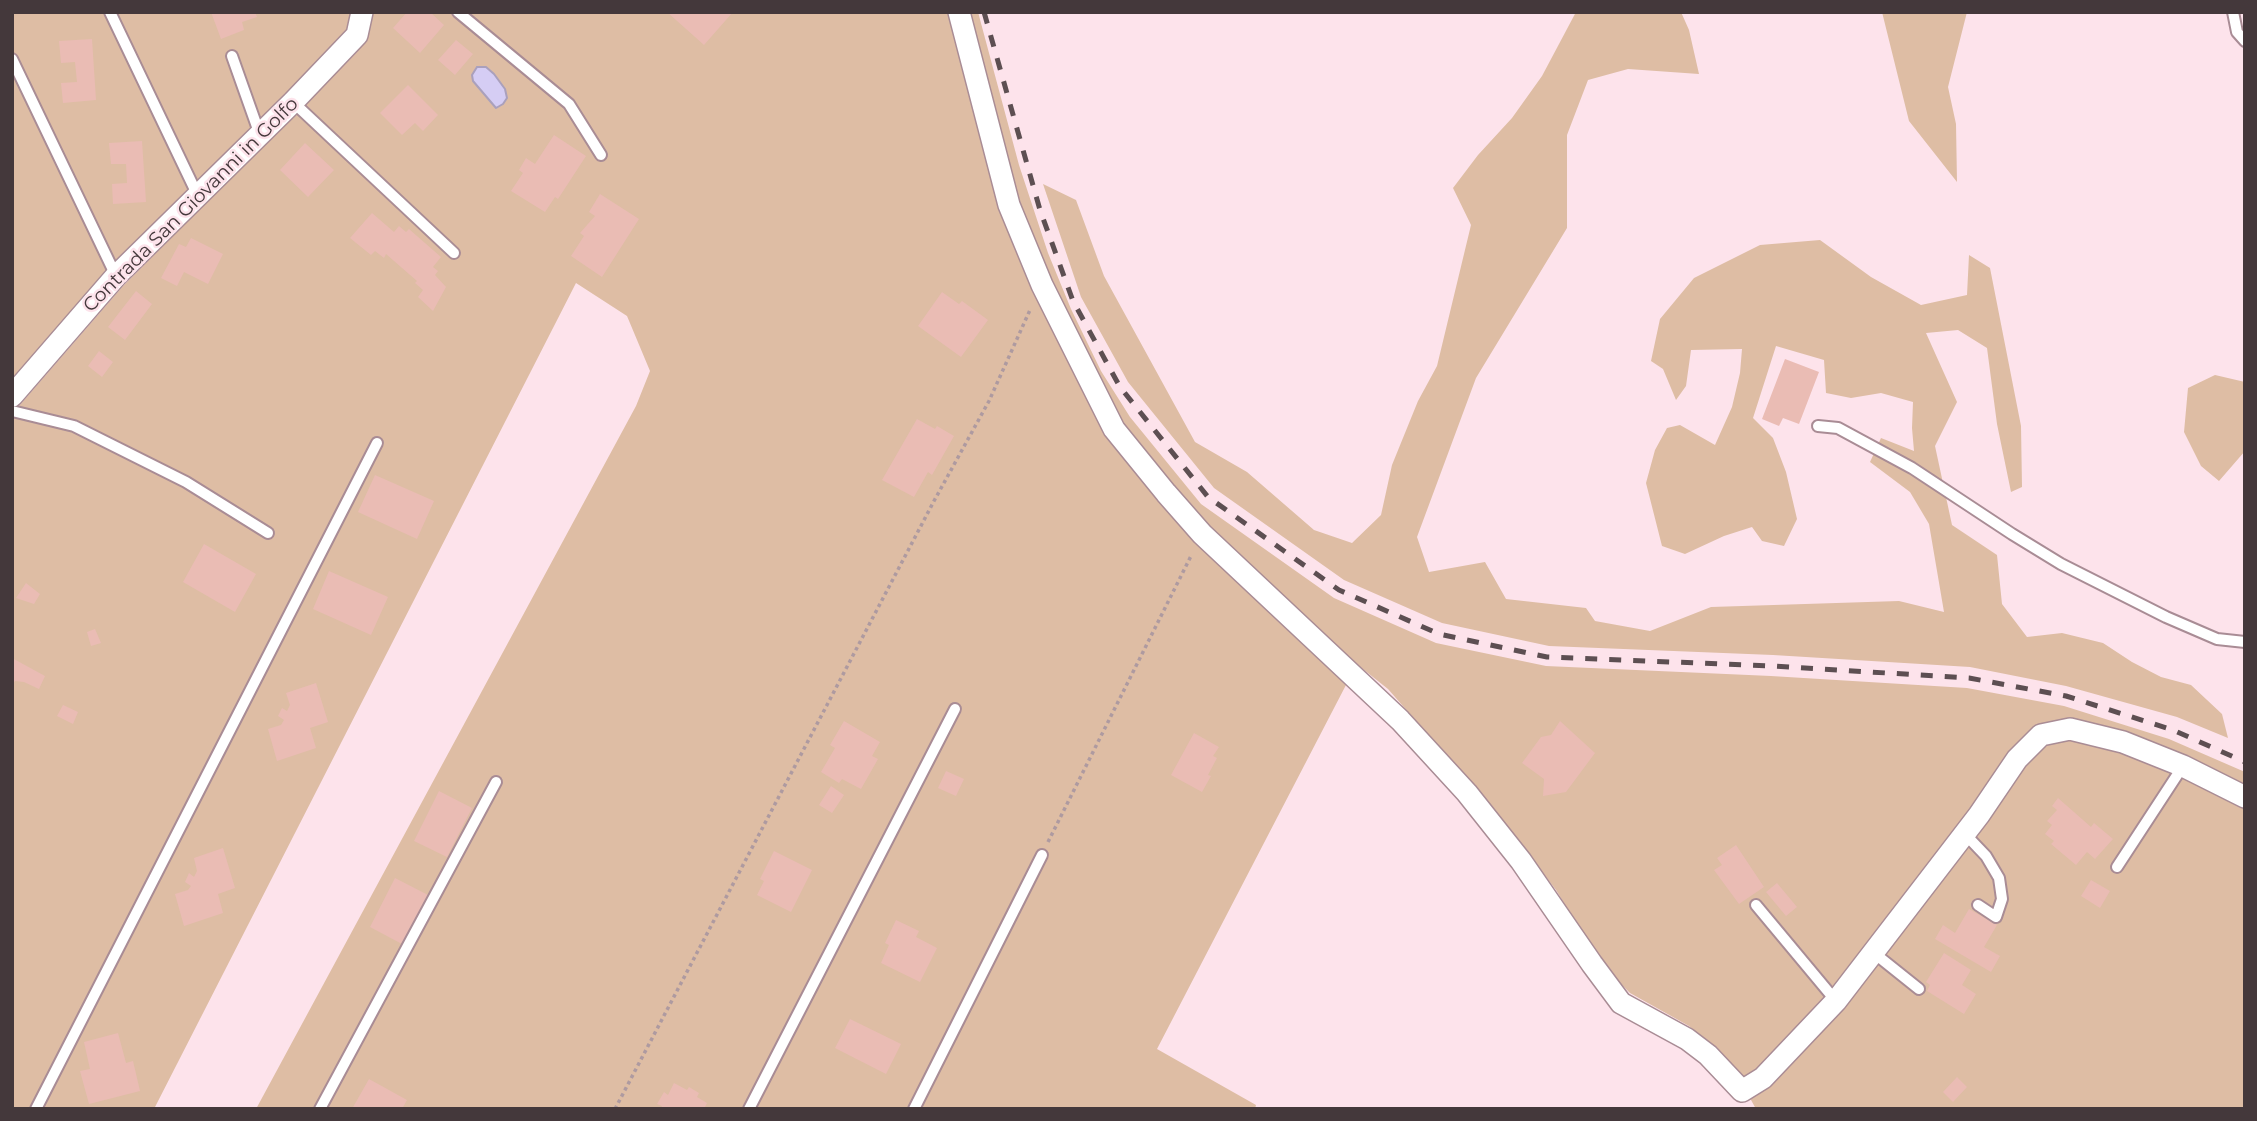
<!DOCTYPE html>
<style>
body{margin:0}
#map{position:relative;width:2257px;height:1121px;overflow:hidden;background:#fde3eb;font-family:Montserrat,sans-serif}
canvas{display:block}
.frame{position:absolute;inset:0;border:14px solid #44383b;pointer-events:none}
</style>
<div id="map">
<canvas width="2257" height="1121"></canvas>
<div class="frame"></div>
</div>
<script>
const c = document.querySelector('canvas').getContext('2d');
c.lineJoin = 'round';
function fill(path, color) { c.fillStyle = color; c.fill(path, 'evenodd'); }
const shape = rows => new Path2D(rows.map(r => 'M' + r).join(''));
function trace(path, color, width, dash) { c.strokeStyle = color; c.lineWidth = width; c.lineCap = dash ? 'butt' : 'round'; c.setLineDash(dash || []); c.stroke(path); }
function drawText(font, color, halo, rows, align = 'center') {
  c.font = font + ' Montserrat,sans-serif'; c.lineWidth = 5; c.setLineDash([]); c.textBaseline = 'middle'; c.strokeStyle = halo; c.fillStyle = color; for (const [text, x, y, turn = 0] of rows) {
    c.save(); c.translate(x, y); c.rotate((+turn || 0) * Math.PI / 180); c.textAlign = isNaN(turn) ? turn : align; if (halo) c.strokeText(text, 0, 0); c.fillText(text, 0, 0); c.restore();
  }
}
fill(shape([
 [12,12,357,12,352,33,12,390],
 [367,12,978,12,1019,165,1048,253,1071,309,1101,371,1130,417,1201,504,1334,598,1436,643,1546,666,1771,676,1967,688,2064,706,2169,739,2245,772,2245,1109,1756,1109,1730,1062,1689,1026,1630,993,1602,965,1556,890,1501,818,1388,689,1354,662,1346,685,1157,1049,1256,1105,1255,1109,256,1109,636,406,650,371,627,316,576,283,154,1109,12,1109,12,414,123,286,356,53],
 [1576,12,1681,12,1689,30,1699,74,1628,69,1588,80,1567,135,1567,228,1476,378,1417,537,1429,572,1485,562,1506,599,1586,608,1595,621,1650,631,1711,607,1899,601,1944,612,1929,524,1910,492,1870,462,1881,438,1914,451,1912,428,1913,402,1881,393,1851,398,1826,393,1824,360,1776,346,1753,418,1773,438,1786,472,1797,519,1784,546,1762,541,1752,527,1724,536,1685,554,1662,546,1646,483,1655,450,1667,428,1680,425,1715,445,1732,407,1740,373,1742,349,1691,350,1686,386,1676,400,1663,369,1651,361,1660,319,1694,278,1760,245,1820,240,1871,277,1921,305,1967,295,1969,255,1990,268,2021,426,2022,487,2011,492,1997,424,1987,348,1958,330,1926,333,1957,402,1935,446,1952,525,1997,555,2002,604,2027,637,2062,633,2103,643,2132,662,2161,677,2191,685,2222,714,2228,738,2177,717,2066,686,1970,667,1773,655,1549,646,1442,623,1344,580,1214,488,1128,382,1081,297,1043,184,1076,200,1104,276,1195,442,1247,472,1314,530,1352,543,1381,515,1392,465,1418,401,1437,366,1471,225,1453,188,1478,155,1512,118,1542,76],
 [1882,12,1967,12,1948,87,1956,124,1957,182,1909,121],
 [2215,375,2245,382,2245,451,2219,481,2201,466,2184,432,2188,388]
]), '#debda4');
const water = shape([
 [477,67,486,67,494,74,505,89,507,98,503,104,496,108,473,81,472,75,477,67]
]);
fill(water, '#d5cdf4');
trace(water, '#aaa0bc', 2);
fill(shape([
 [211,12,255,12,257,17,242,22,244,30,221,39],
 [407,12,430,12,444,25,420,53,393,28],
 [667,12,733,12,704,45],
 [92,39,96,100,63,103,61,83,77,82,75,62,61,63,59,41],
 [456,40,473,54,455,75,438,60],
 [408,85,438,115,423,131,415,123,402,135,380,113],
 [554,135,586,156,558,199,555,197,545,212,511,191,523,173,519,170,526,158,535,164],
 [142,141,146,202,113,204,112,184,127,183,126,164,111,164,109,143],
 [305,143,334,170,308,197,280,170],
 [600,194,639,219,602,277,571,256,584,236,580,233,595,216,589,212],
 [372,213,394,232,399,226,406,232,409,229,441,257,433,267,438,271,435,275,446,287,433,311,418,297,423,290,415,283,417,281,386,254,384,258,375,251,371,255,350,238],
 [191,238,223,254,208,284,184,272,177,286,161,278,179,244,186,247],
 [136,291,152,304,125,340,108,327],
 [942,292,959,304,962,301,988,320,961,357,918,326],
 [99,351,113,362,102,377,88,366],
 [1785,359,1819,372,1799,424,1783,418,1779,426,1762,419],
 [917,419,935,429,937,426,954,436,932,475,928,472,914,497,882,480],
 [375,475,434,501,417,539,358,512],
 [204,544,256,574,235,612,183,582],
 [329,571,388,597,371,635,313,609],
 [26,583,40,594,34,604,16,598],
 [95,629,101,643,91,646,87,632],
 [12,658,45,676,39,689,24,682,15,681,12,686],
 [316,683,328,722,310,728,316,748,277,761,268,729,281,725,284,720,278,716,282,708,287,711,290,705,286,693],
 [63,705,78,712,73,724,57,716],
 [844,721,880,742,872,756,878,759,861,789,842,779,839,783,821,772,835,748,830,745],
 [1560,721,1595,753,1566,792,1543,796,1544,779,1522,763,1541,737,1551,735],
 [1194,733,1219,747,1213,756,1217,758,1208,775,1211,776,1202,792,1171,775],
 [946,771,964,779,956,796,938,788],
 [831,786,844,795,832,813,819,805],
 [439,791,472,808,447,857,414,841],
 [2058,798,2091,827,2094,823,2113,839,2095,859,2087,852,2076,865,2051,844,2054,841,2045,834,2052,825,2047,821,2057,810,2052,806],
 [1736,845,1764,887,1739,904,1714,870,1722,865,1717,858],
 [223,848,235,888,218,894,223,913,184,926,175,894,188,890,191,886,185,882,189,873,194,877,197,871,194,858],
 [774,851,812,870,791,912,757,895,764,881,760,879],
 [395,878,428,895,402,944,370,927],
 [2091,880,2110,891,2100,908,2081,896],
 [1777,883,1797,907,1786,916,1766,892],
 [1969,909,1997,925,1984,947,2000,956,1991,972,1935,939,1943,925,1955,933],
 [896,920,919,931,916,937,937,948,920,982,881,963,889,945,885,943],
 [1944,953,1971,970,1962,985,1976,994,1964,1014,1927,991,1930,985,1926,982],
 [850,1019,901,1044,886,1074,835,1048],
 [118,1033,126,1063,133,1061,140,1091,89,1104,80,1071,90,1069,84,1042],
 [1957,1077,1967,1087,1953,1102,1943,1092],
 [369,1079,407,1100,402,1109,352,1109],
 [674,1083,687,1090,689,1087,699,1093,697,1097,707,1103,704,1109,661,1109,662,1106,657,1104,664,1092,668,1095]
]), '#eabcb4');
const service = shape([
 [110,12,198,196],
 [458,12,569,104,601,155],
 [2233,12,2237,32,2245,41],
 [232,56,260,135],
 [12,59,116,276],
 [293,102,454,253],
 [12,411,74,426,186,482,268,533],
 [1818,426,1838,428,1912,468,2012,534,2061,564,2166,617,2217,639,2245,642],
 [1965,834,1986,856,1999,878,2002,899,1996,917,1978,905],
 [2117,867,2183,766],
 [1756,905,1836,1001],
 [1874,953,1919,989],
 [36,1109,377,443],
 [320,1109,496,782],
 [749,1109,955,709],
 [914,1109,1042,855]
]);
const minor = shape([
 [959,12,1009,205,1042,285,1114,429,1166,493,1202,534,1400,720,1467,793,1521,861,1592,964,1621,1003,1687,1039,1708,1055,1742,1091,1763,1078,1836,1001,1979,815,2017,759,2041,735,2070,729,2123,742,2183,766,2245,797],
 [12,396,116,276,293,102,357,35,362,12]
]);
trace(service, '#a98c95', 14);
trace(minor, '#a98c95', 24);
trace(shape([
 [1048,842,1192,554],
 [615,1109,934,501,989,401,1030,310]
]), '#ae9aa0', 3.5, [3.5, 3.5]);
trace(service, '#fff', 10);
trace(minor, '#fff', 21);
trace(shape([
 [984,12,1040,210,1073,301,1120,387,1208,497,1339,590,1439,634,1547,657,1772,666,1969,678,2066,696,2173,730,2245,762]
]), '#5d4f52', 5, [12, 12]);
drawText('19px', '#44383b', '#fde3eb', [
 ["Contrada San Giovanni in Golfo",191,205,-45]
]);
</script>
